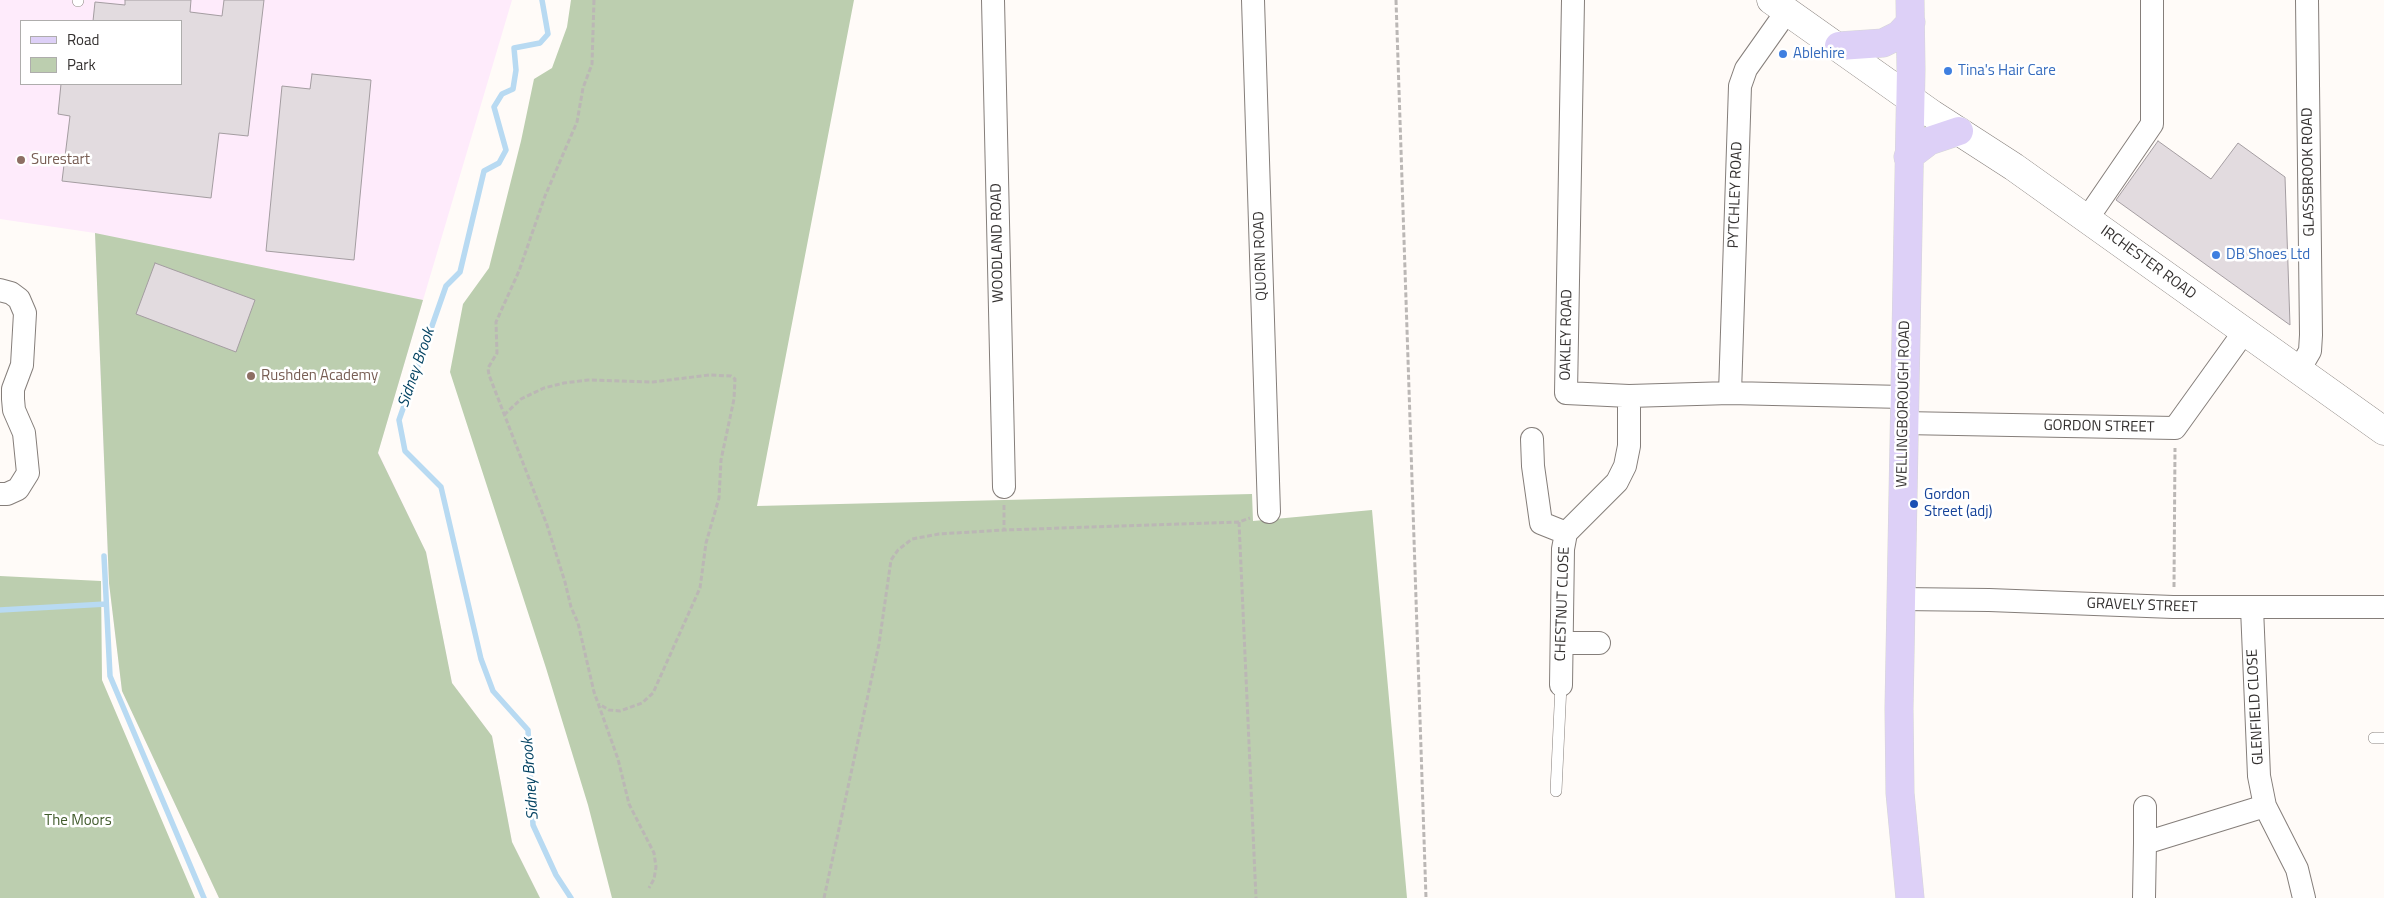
<!DOCTYPE html>
<style>
body{margin:0}
#map{position:relative;width:2384px;height:898px;overflow:hidden;background:#fffbf8;font-family:"Titillium Web",sans-serif}
canvas{display:block}
.legend{position:absolute;left:20px;top:20px;width:162px;height:65px;box-sizing:border-box;background:#fff;border:1px solid #aeadac;margin:0;padding:6px 9px;list-style:none;font-size:15px;color:#343130}
.legend li{display:flex;align-items:center;gap:10px;height:25px}
.legend b{width:25px;border:1px solid #aeadac}
</style>
<div id="map">
<canvas width="2384" height="898"></canvas>
<ul class="legend">
<li><b style="height:6px;background:#ddd0f7"></b>Road</li>
<li><b style="height:14px;background:#bcceaf"></b>Park</li>
</ul>
</div>
<script>
const c = document.querySelector('canvas').getContext('2d');
c.lineJoin = 'round';
function fill(path, color) { c.fillStyle = color; c.fill(path, 'evenodd'); }
const shape = rows => new Path2D(rows.map(r => 'M' + r).join(''));
function trace(path, color, width, dash) { c.strokeStyle = color; c.lineWidth = width; c.lineCap = dash ? 'butt' : 'round'; c.setLineDash(dash || []); c.stroke(path); }
function drawText(font, color, halo, rows, align = 'center') {
  c.font = font + ' "Titillium Web",sans-serif'; c.lineWidth = 5; c.setLineDash([]); c.textBaseline = 'middle'; c.strokeStyle = halo; c.fillStyle = color; for (const [text, x, y, turn = 0] of rows) {
    c.save(); c.translate(x, y); c.rotate((+turn || 0) * Math.PI / 180); c.textAlign = isNaN(turn) ? turn : align; if (halo) c.strokeText(text, 0, 0); c.fillText(text, 0, 0); c.restore();
  }
}
fill(shape([
 [0,0,512,0,378,452,426,552,452,683,492,736,512,842,540,898,219,898,122,691,109,583,95,233,0,219],
 [21,21,181,21,181,84,21,84]
]), '#feebfb');
fill(shape([
 [571,0,854,0,757,506,1252,494,1253,521,1372,510,1407,898,612,898,588,805,546,668,450,372,463,304,489,268,521,141,534,79,552,68,567,27],
 [95,233,423,300,378,453,426,552,452,683,492,736,512,842,540,898,219,898,122,691,109,583],
 [0,576,101,581,102,680,195,898,0,898]
]), '#bcceaf');
trace(shape([
 [542,0,548,34,540,43,514,48,516,70,513,89,502,94,494,107,506,150,499,163,484,171,460,272,446,286,399,420,405,451,441,487,481,659,493,691,528,730,533,825,556,875,571,898],
 [104,556,110,676,204,898],
 [0,610,106,604]
]), '#b8daf2', 5.5);
const building = shape([
 [125,0,191,0,190,12,222,16,224,0,264,0,248,136,219,133,211,198,62,181,70,116,58,114,61,84,181,84,181,21,93,21,95,2,125,5,125,0],
 [312,74,371,80,354,260,266,251,282,86,310,89,312,74],
 [2158,141,2211,179,2238,143,2285,177,2290,325,2116,200,2158,141],
 [155,263,255,300,236,352,136,314,155,263]
]);
fill(building, '#e2dbdf');
trace(building, '#a49da1', 1);
const lane = shape([
 [78,1,78,0],
 [2374,738,2384,738],
 [1556,791,1561,685]
]);
const street = shape([
 [993,0,1004,487],
 [1253,0,1269,512],
 [1573,0,1566,393,1629,396,1730,393,1903,397],
 [2087,219,2152,124,2152,0],
 [0,290,11,293,19,299,25,313,22,365,13,389,13,399,14,410,24,433,28,473,18,489,7,494,0,494],
 [2299,370,2310,351,2311,335,2307,0],
 [1730,393,1740,86,1746,69,1787,11],
 [1903,423,2175,428,2244,332],
 [1532,439,1533,466,1541,523,1566,533],
 [1900,599,1989,600,2173,607,2384,607],
 [2252,608,2259,776,2265,806,2297,869,2304,898],
 [1562,643,1599,643],
 [1561,685,1563,549,1566,533,1617,482,1625,466,1629,446,1629,396],
 [2145,843,2145,807],
 [2144,898,2145,843,2265,806]
]);
const secondary = shape([
 [1771,0,1932,114,2014,167,2384,431]
]);
const primary = shape([
 [1839,46,1883,43,1899,35,1911,22],
 [1908,157,1929,141,1959,131],
 [1910,898,1900,793,1899,708,1911,69,1910,0]
]);
trace(lane, '#857e7a', 12);
trace(street, '#857e7a', 24);
trace(secondary, '#857e7a', 29);
trace(primary, '#d6d6d6', 29);
trace(shape([
 [594,0,592,64,583,88,577,122,545,196,519,271,496,322,497,353,488,368,489,375,547,525,565,582,571,607,578,623,594,692,618,759,629,804,654,853,656,867,654,879,649,888],
 [1396,0,1426,898],
 [504,415,521,399,544,388,564,383,588,380,653,382,709,375,731,376,735,379,734,399,721,460,719,498,706,543,700,588,653,693,642,703,620,711,609,710,599,704],
 [1004,505,1004,530],
 [1239,522,1256,898],
 [2174,587,2175,448],
 [824,898,879,644,891,560,898,550,912,539,939,534,1004,530,1239,522,1250,518]
]), '#bbb7b5', 3, [5, 2.5]);
trace(lane, '#fff', 11);
trace(street, '#fff', 22);
trace(secondary, '#fff', 28);
trace(primary, '#ddd0f7', 28);
for (const [x, y, r, color] of [
 [1783,54,5,"#3f7fe0"],
 [1948,71,5,"#3f7fe0"],
 [21,160,5,"#8d6e63"],
 [2216,255,5,"#3f7fe0"],
 [251,376,5,"#8d6e63"],
 [1914,504,5,"#1a4fb4"]
]) { const dot = new Path2D(); dot.arc(x, y, r, 0, 2 * Math.PI); c.fillStyle = color; c.fill(dot); trace(dot, '#fff', 2); }
drawText('15px', '#366cbe', '#fff', [
 ["Ablehire",1793,54],
 ["Tina's Hair Care",1958,71],
 ["DB Shoes Ltd",2226,255]
], 'left');
drawText('15px', '#785e54', '#fff', [
 ["Surestart",31,160],
 ["Rushden Academy",261,376]
], 'left');
drawText('15px', '#343130', '#fff', [
 ["GLASSBROOK ROAD",2309,172,-91],
 ["PYTCHLEY ROAD",1736,195,-88],
 ["WOODLAND ROAD",998,243,-91],
 ["QUORN ROAD",1261,256,-92],
 ["IRCHESTER ROAD",2148,263,36],
 ["OAKLEY ROAD",1567,335,-89],
 ["WELLINGBOROUGH ROAD",1904,404,-89],
 ["GORDON STREET",2099,427,1],
 ["CHESTNUT CLOSE",1563,604,-88],
 ["GRAVELY STREET",2142,606,2],
 ["GLENFIELD CLOSE",2256,707,-93]
]);
drawText('15px', '#164399', '#fff', [
 ["Gordon",1924,495],
 ["Street (adj)",1924,512]
], 'left');
drawText('15px', '#415b2c', '#fff', [
 ["The Moors",78,821]
]);
drawText('italic 16px', '#044363', '#fff', [
 ["Sidney Brook",417,368,-71],
 ["Sidney Brook",531,779,-94]
]);
</script>
